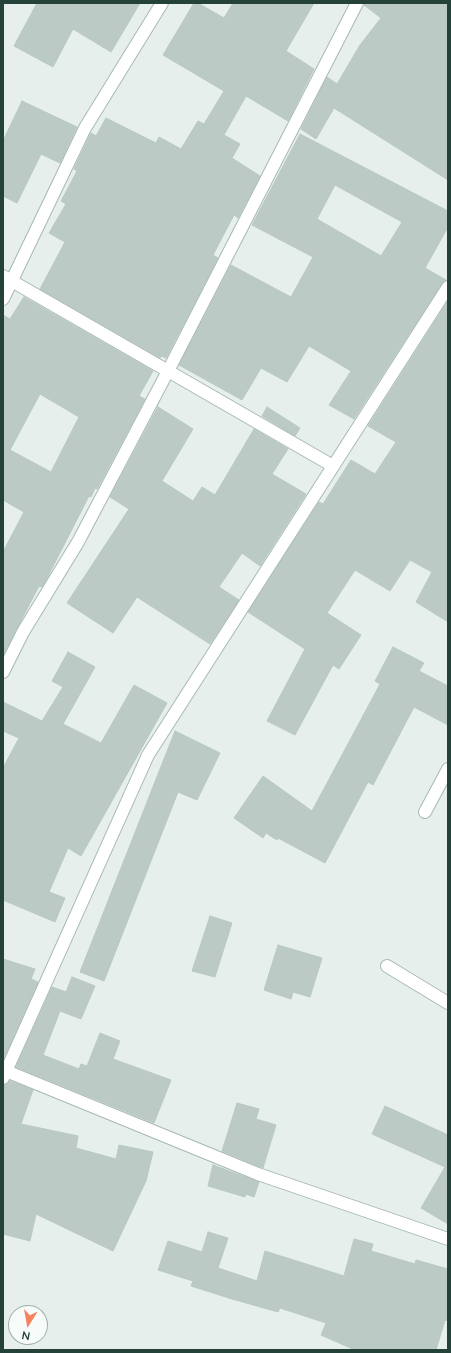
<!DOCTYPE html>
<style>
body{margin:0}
#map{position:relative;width:451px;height:1353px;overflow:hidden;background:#e6efeb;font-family:Mulish,sans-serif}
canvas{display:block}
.frame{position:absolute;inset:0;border:4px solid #24423a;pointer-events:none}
.north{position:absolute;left:8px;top:1305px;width:40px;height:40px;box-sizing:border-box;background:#f7fbf9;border:1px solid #a3b1ad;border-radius:50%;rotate:191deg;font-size:11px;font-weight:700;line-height:16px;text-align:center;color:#24423a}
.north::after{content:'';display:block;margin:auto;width:14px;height:18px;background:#f4845f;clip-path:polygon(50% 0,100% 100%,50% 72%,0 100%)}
</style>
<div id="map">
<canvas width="451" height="1353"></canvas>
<div class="frame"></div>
<div class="north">N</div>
</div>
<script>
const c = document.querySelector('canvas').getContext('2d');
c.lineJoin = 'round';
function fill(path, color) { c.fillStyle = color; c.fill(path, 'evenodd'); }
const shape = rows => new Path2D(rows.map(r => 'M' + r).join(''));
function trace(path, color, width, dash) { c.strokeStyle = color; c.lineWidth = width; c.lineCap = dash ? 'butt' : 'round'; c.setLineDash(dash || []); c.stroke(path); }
const building = shape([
 [37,3,140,3,111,52,73,29,53,67,14,46,37,3],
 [194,3,198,3,224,18,233,3,314,3,286,51,314,69,288,121,246,96,224,135,240,144,232,158,260,176,238,218,234,215,213,255,218,258,166,358,162,356,160,358,40,289,65,242,49,233,66,204,61,201,77,171,74,169,91,133,96,136,106,118,156,143,159,137,181,149,198,121,204,124,224,91,163,55,194,3],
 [364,3,448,3,448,180,334,108,316,139,301,129,327,77,337,84,360,45,381,18,364,5,364,3],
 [22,101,77,127,60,163,41,154,17,203,3,196,3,141,22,101],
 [300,134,448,211,448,227,425,268,446,280,442,283,354,419,329,405,351,371,309,346,287,382,261,368,242,400,179,365,231,265,291,297,313,257,252,225,300,134],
 [335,185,402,222,381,256,317,219,335,185],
 [24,297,153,371,139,396,145,399,97,489,95,488,91,497,89,496,44,584,42,587,39,586,3,655,3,552,24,512,3,500,3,315,10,319,24,297],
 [40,394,79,417,51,472,10,450,40,394],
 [448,301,448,622,416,602,432,572,410,560,390,591,355,570,327,613,361,635,339,669,333,665,295,735,267,721,305,649,248,612,319,502,323,504,351,460,375,474,396,442,368,426,448,301],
 [158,407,193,429,162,481,193,501,202,487,215,495,254,429,288,449,272,474,306,494,260,566,242,553,219,587,239,600,210,644,137,597,113,633,67,603,129,509,110,497,158,407],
 [267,407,300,428,295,436,262,416,267,407],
 [393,647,424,663,419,671,448,686,448,725,414,707,373,785,368,782,325,863,278,838,277,840,266,833,263,838,234,818,263,776,312,811,380,684,375,681,393,647],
 [68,652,95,667,63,724,101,743,134,685,167,703,81,856,68,848,49,892,65,898,55,922,3,900,3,768,19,738,3,731,3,702,42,721,63,687,52,681,68,652],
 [175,731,220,753,197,800,178,792,104,981,80,972,175,731],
 [210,916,232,923,215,977,192,971,210,916],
 [278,945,322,958,310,997,293,992,291,999,264,990,278,945],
 [3,959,35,969,31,979,38,982,3,1060,3,959],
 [72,977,95,986,81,1019,60,1011,43,1055,79,1069,81,1064,87,1066,100,1033,120,1041,113,1059,171,1080,154,1123,16,1067,52,987,66,992,72,977],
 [10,1081,33,1090,21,1124,78,1136,76,1148,116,1159,119,1145,153,1152,146,1181,113,1251,36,1214,30,1241,3,1234,3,1085,10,1081],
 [237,1103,259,1109,256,1119,276,1125,263,1168,222,1151,237,1103],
 [385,1106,448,1135,448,1224,421,1208,445,1167,372,1134,385,1106],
 [213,1165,259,1182,254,1197,246,1194,245,1197,208,1186,213,1165],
 [208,1232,228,1238,218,1268,257,1281,265,1251,344,1276,354,1239,373,1244,371,1251,415,1264,416,1260,448,1269,448,1321,445,1320,436,1350,355,1350,321,1335,326,1323,280,1308,278,1312,232,1299,191,1286,193,1281,158,1270,168,1241,202,1252,208,1232]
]);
fill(building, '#bbcac4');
trace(building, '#b8c9c2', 1);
const minor = shape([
 [3,276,333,466],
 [3,299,85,128,162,3],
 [3,672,23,632,78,542,168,371,357,3],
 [425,812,448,769],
 [387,966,448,1003],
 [6,1071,258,1174,448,1239],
 [3,1078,148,755,448,287]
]);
trace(minor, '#a8b8b2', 14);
trace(minor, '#fff', 12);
</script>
